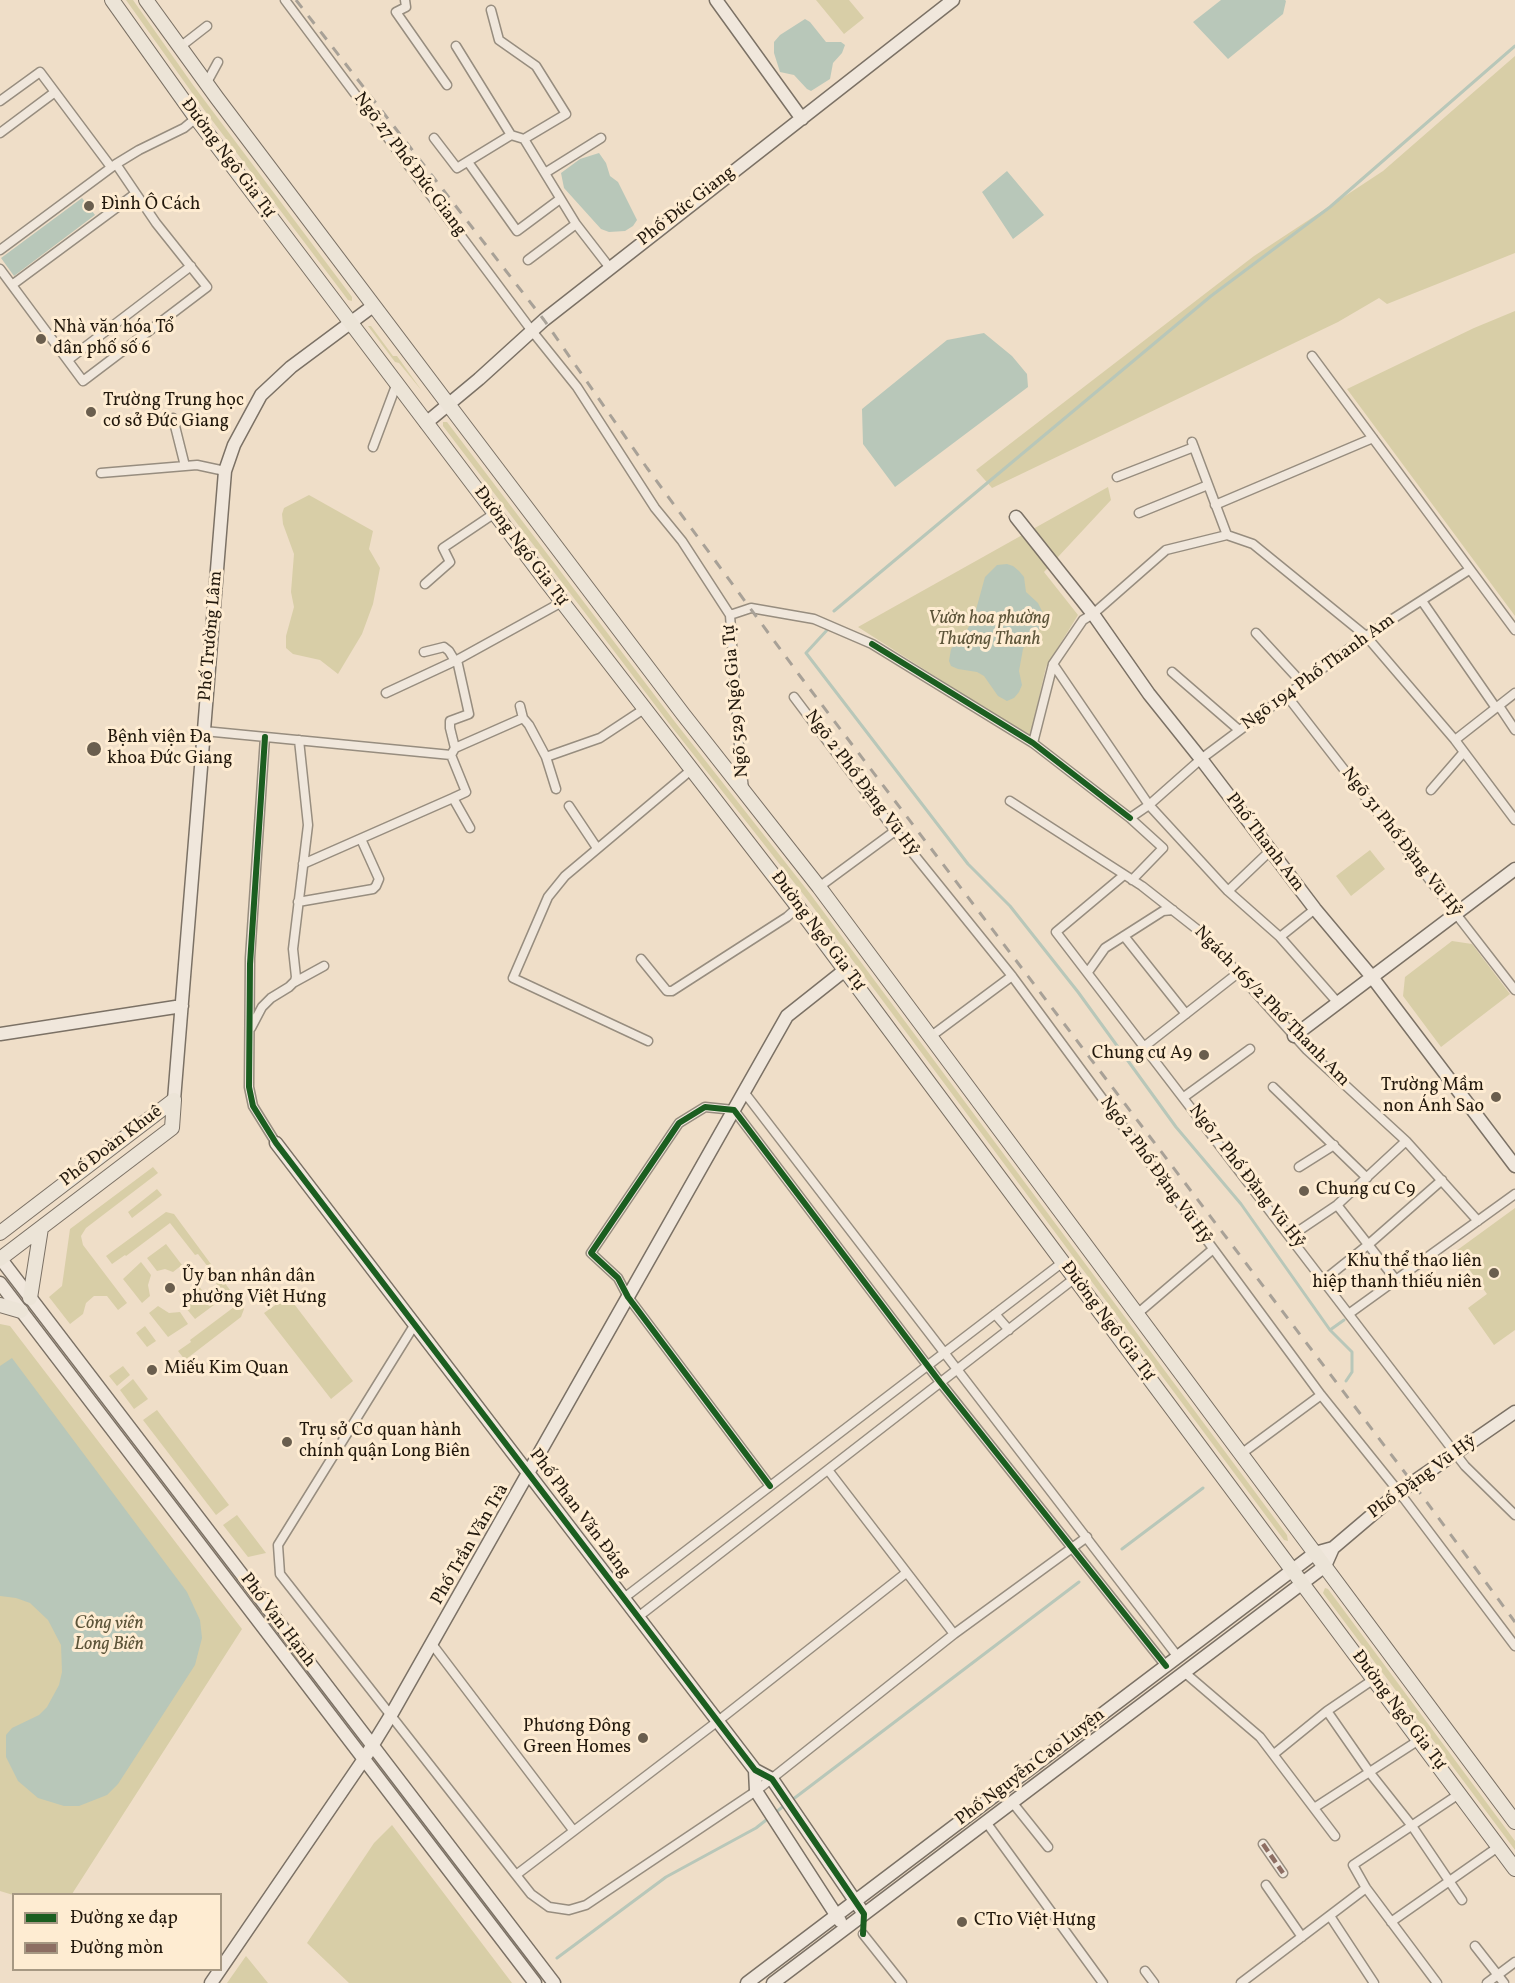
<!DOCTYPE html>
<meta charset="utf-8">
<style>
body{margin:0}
#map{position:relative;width:1515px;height:1983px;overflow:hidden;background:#efdec8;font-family:Vollkorn,serif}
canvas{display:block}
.legend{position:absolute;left:12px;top:1893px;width:210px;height:78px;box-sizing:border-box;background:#feecd2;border:2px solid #a69883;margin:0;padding:8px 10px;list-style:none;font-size:18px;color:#23190d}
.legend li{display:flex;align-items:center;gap:12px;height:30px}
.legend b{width:30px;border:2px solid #a69883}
</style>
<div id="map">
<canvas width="1515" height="1983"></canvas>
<ul class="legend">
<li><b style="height:8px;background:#1b5e20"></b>Đường xe đạp</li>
<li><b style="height:8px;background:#8d6e63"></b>Đường mòn</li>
</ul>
</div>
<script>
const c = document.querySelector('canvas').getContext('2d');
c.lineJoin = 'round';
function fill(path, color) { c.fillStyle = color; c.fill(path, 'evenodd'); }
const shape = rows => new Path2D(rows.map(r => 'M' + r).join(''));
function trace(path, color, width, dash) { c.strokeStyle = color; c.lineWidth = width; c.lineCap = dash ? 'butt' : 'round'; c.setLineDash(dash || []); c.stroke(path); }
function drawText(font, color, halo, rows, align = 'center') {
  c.font = font + ' Vollkorn,serif'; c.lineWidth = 6; c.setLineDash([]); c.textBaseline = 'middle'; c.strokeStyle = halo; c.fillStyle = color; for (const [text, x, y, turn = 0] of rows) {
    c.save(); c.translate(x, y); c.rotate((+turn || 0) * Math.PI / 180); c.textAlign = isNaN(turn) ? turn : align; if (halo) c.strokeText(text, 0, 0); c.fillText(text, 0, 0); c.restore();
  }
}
fill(shape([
 [126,0,133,0,193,85,352,297,352,301,348,300,205,111],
 [816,0,849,0,864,18,844,34],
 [1515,56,1515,253,1387,304,1379,298,1338,322,992,488,976,470,1254,256,1383,171],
 [1515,311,1515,616,1347,389,1474,328],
 [368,326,371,326,393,356,397,356,422,391,399,363,395,362],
 [443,422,447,422,675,722,811,895,1287,1535,1288,1541,1284,1540,807,899,671,726,443,426],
 [1108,487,1111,500,1044,572,1078,615,1046,667,1030,737,858,627],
 [309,495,373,531,369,549,380,568,373,604,362,634,338,674,320,660,293,654,286,648,286,636,294,607,291,592,294,554,283,524,282,514,284,508],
 [1370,850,1385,869,1351,896,1336,876],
 [1452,941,1472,944,1510,994,1441,1047,1403,996,1405,977],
 [153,1167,158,1173,86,1228,81,1236,83,1245,127,1303,118,1310,107,1296,94,1296,86,1303,83,1314,70,1324,49,1297,62,1286,70,1229],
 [157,1189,162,1195,132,1218,128,1212],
 [1515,1208,1515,1330,1494,1345,1468,1308,1487,1294,1456,1251],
 [166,1212,174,1214,244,1309,241,1317,185,1360,178,1351,191,1342,190,1340,234,1307,210,1275,212,1272,198,1254,195,1255,170,1223,126,1256,125,1255,112,1264,106,1256],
 [166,1244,182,1265,173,1272,165,1269,157,1271,147,1258],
 [141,1262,151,1275,148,1285,150,1296,142,1303,123,1279],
 [197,1284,214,1305,195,1319,185,1307,188,1300,188,1291],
 [288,1296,353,1381,331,1399,264,1313],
 [158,1306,169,1313,180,1312,188,1324,168,1337,149,1313],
 [0,1324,10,1326,242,1629,72,1894,13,1895,0,1891],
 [145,1326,156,1341,147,1347,136,1333],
 [123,1366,130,1375,117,1386,109,1376],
 [133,1379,148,1399,134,1409,120,1390],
 [157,1410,229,1505,216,1515,143,1420],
 [237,1515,266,1553,248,1557,223,1525],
 [1325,1588,1328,1589,1515,1841,1515,1850,1323,1593],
 [392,1825,512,1983,349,1983,307,1943,374,1843],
 [246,1956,268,1983,227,1983]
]), '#d8cea7');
fill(shape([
 [1221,0,1285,0,1286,1,1283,14,1228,59,1193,22],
 [805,19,810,22,826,42,841,42,845,45,842,53,833,63,830,79,811,91,807,89,794,75,780,72,774,53,774,42,780,35],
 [599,153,606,163,610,176,618,182,637,220,633,226,625,231,609,232,601,229,564,188,561,173,580,159],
 [1007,171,1044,215,1013,239,982,192],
 [82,198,95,215,14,276,1,258],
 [984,333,1012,356,1027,374,1028,387,895,487,863,444,862,409,947,340],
 [1007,564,1013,566,1019,571,1024,577,1026,592,1038,603,1045,617,1039,630,1029,638,1023,649,1019,671,1022,685,1019,692,1014,698,1007,701,998,696,984,676,977,672,958,669,951,666,949,661,951,649,967,630,974,617,985,577,997,565],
 [12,1358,187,1592,200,1620,202,1638,195,1665,118,1784,107,1795,79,1806,64,1806,38,1798,18,1781,6,1757,6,1735,12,1728,39,1715,47,1707,59,1685,62,1672,61,1645,48,1620,30,1603,16,1598,0,1596,0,1366]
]), '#b8c7b9');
trace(shape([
 [834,611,1211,296,1330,207,1515,46],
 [828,629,806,653,968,864,1010,906,1078,992,1176,1127,1241,1204,1330,1330,1352,1352,1352,1372,1346,1381],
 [1330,1330,1344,1320],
 [1122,1549,1203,1488],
 [792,1800,1079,1582],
 [775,1813,786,1804],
 [557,1958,666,1877,756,1828,770,1817]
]), '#b8c7b9', 3);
const street = shape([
 [285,0,532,331,577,387,655,508,682,541,730,615],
 [405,0,406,7,396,12,447,85],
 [491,10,499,40,536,66,566,114,524,139,576,224,610,268],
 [456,46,511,135],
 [180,47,207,26],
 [206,84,218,62],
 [0,101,40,72,111,167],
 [0,133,55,92],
 [434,138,457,168,511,135,524,139],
 [468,162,517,231,560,199],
 [545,173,601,138],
 [0,250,116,164,139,150,184,128,196,118],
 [528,260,576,224],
 [0,269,83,381,207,287,156,223,116,164],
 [12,285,135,194],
 [1312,356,1515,630],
 [68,360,191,266],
 [173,418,185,466],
 [1192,442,1227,535],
 [373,447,397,383],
 [101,473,197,465,225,471],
 [1117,477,1194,447],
 [1215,505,1373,438],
 [1139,513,1208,485],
 [1227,535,1253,544,1366,636,1455,740,1515,820],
 [425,584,450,562,443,548,495,513],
 [1422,601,1496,708],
 [1256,633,1303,684],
 [424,652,444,647,449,651,455,661],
 [1053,664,1149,805,1228,891,1280,937,1338,1003],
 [1172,672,1239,730],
 [386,693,457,660],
 [1287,696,1515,990],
 [794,697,895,831,1012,976,1321,1395,1399,1492,1515,1646],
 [520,706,523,718,529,725,546,757,556,789],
 [1499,706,1515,730],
 [204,731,451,755],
 [265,737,250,958,249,1087,253,1106,276,1143],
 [1455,740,1515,693],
 [1033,743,1053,664,1083,620,1093,614,1166,550,1227,535],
 [455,748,523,718],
 [451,755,455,748,450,728,450,721,469,714,457,660,562,602],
 [451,755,466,792,453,798,470,828],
 [546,757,600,738,644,709],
 [744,788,740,760,730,615,751,608,814,619,872,644,1033,743,1130,818,1163,848,1132,880],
 [1431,790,1463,753],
 [1010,801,1142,886,1203,934,1307,1050,1406,1141,1478,1221],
 [569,806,597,848],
 [1130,818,1149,805,1201,759,1366,636,1469,570],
 [303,864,453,798],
 [1124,875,1056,932,1465,1466,1515,1515],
 [819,887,895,831],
 [1228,891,1270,851],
 [298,902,373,889,376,886,379,879,361,839],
 [1124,936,1186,1014],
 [1280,937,1315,909],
 [641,959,667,991,672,991,787,917,798,907],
 [1088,972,1105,948,1163,911,1173,910],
 [293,983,324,966],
 [251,1028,262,1007,271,998,289,987,295,981,296,977,293,949,308,825,299,740],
 [930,1037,1012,976],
 [648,1041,513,978,548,897,565,876,691,770],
 [1145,1046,1238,973],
 [1273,1087,1367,1178],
 [744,1092,1178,1657],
 [1184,1097,1250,1049],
 [1299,1167,1334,1145],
 [1337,1205,1396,1280],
 [1291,1236,1337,1205,1406,1141],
 [1324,1280,1369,1244,1442,1180],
 [1350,1313,1515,1194],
 [995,1314,1009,1330],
 [1137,1314,1212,1250],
 [415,1324,278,1545,280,1574,516,1875,718,1721,906,1573],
 [1241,1454,1321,1395],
 [828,1470,954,1634],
 [770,1486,628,1297,618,1278,591,1253,679,1123,705,1107,734,1110,940,1382,1166,1666],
 [624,1598,1063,1262],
 [638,1617,1075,1278],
 [432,1644,573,1830],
 [1184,1672,1260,1737,1335,1836],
 [1327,1711,1370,1773,1412,1826,1462,1900],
 [1274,1754,1327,1711,1374,1679],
 [1012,1802,1048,1847],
 [1314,1808,1419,1740],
 [986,1822,1103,1983],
 [1263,1844,1283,1873],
 [516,1875,531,1894,549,1907,569,1910,586,1905,756,1791,954,1634,1087,1537],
 [1266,1885,1302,1937],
 [1330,1916,1374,1983],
 [1391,1922,1498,1847],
 [863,1934,902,1983],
 [1475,1946,1504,1983],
 [1145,1971,1154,1983],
 [1241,1983,1366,1888],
 [1437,1983,1366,1888,1353,1865,1459,1794],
 [1487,1983,1515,1962]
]);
const secondary = shape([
 [716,0,802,119],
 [426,423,479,379,544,320,953,0],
 [1016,517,1093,614,1149,694,1201,759,1315,909,1372,977,1515,1166],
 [0,1034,182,1006],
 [1294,1036,1515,869],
 [174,1100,225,471,234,445,261,395,291,367,373,306],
 [276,1143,755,1770,772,1779,864,1914],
 [0,1258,554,1983],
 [0,1283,535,1983],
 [755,1770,756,1791,840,1921],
 [211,1983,364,1759,391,1715,787,1016,845,970],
 [747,1983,1315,1553,1333,1548,1399,1492,1515,1412],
 [773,1983,1325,1566,1333,1548]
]);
const primary = shape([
 [112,0,196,118,546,581,798,907,1515,1869],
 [146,0,217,98,448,404,683,714,819,887,1515,1822],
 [0,1233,174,1100],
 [0,1259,172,1128,174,1100],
 [30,1298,41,1228],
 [0,1305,21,1311]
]);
trace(street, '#978d7f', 11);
trace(secondary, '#7b7165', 15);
trace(primary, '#7b7165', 16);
trace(street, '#f0e7dc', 8);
trace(secondary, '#f0e7dc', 12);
trace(primary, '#ece4d7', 14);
trace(shape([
 [296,0,544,320,647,468,800,676,1412,1482,1515,1622]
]), '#a8a197', 3, [10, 10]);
trace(shape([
 [1263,1844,1283,1873]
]), '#8d6e63', 4.5, [9, 4.5]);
trace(shape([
 [872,644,1033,743,1130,818],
 [265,737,250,964,249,1087,253,1106,276,1143,755,1770,772,1779,864,1914,863,1934],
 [770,1486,628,1297,618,1278,591,1253,679,1123,705,1107,734,1110,940,1382,1166,1666]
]), '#1b5e20', 6);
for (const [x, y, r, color] of [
 [89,206,6,"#6a5e4e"],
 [41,339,6,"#6a5e4e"],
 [91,412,6,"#6a5e4e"],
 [94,749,8,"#6a5e4e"],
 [1204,1055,6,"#6a5e4e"],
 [1496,1097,6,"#6a5e4e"],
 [1304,1191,6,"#6a5e4e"],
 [1494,1273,6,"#6a5e4e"],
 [170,1288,6,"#6a5e4e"],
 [152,1370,6,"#6a5e4e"],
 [287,1442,6,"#6a5e4e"],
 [643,1738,6,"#6a5e4e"],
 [962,1922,6,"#6a5e4e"]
]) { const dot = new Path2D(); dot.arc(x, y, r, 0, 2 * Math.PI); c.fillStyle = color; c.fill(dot); trace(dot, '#feecd2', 2); }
drawText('18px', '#23190d', '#feecd2', [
 ["Đường Ngô Gia Tự",227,159,53],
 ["Ngõ 27 Phố Đức Giang",409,165,53],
 ["Phố Đức Giang",687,207,-38],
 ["Đường Ngô Gia Tự",520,547,53],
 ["Phố Trường Lâm",212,636,-85],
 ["Ngõ 194 Phố Thanh Am",1319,673,-36],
 ["Ngõ 529 Ngô Gia Tự",737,701,-95],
 ["Ngõ 2 Phố Đặng Vũ Hỷ",861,784,53],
 ["Phố Thanh Am",1264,843,53],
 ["Ngõ 31 Phố Đặng Vũ Hỷ",1401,843,52],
 ["Đường Ngô Gia Tự",817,932,53],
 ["Ngách 165/2 Phố Thanh Am",1271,1007,46],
 ["Phố Đoàn Khuê",112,1147,-37],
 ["Ngõ 2 Phố Đặng Vũ Hỷ",1155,1171,54],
 ["Ngõ 7 Phố Đặng Vũ Hỷ",1246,1177,52],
 ["Đường Ngô Gia Tự",1107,1322,53],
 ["Phố Đặng Vũ Hỷ",1423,1478,-36],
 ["Phố Phan Văn Đáng",579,1514,53],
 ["Phố Trần Văn Trà",471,1545,-60],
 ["Phố Vạn Hạnh",277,1621,53],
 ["Đường Ngô Gia Tự",1398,1711,53],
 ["Phố Nguyễn Cao Luyện",1031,1768,-37]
]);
drawText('18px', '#23190d', '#feecd2', [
 ["Đình Ô Cách",101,206],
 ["Nhà văn hóa Tổ",53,329],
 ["dân phố số 6",53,350],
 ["Trường Trung học",103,402],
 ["cơ sở Đức Giang",103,423],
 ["Bệnh viện Đa",107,739],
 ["khoa Đức Giang",107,760],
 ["Chung cư A9",1192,1055,"right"],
 ["Trường Mầm",1484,1087,"right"],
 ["non Ánh Sao",1484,1108,"right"],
 ["Chung cư C9",1316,1191],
 ["Khu thể thao liên",1482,1263,"right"],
 ["hiệp thanh thiếu niên",1482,1284,"right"],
 ["Ủy ban nhân dân",182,1278],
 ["phường Việt Hưng",182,1299],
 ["Miếu Kim Quan",164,1370],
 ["Trụ sở Cơ quan hành",299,1432],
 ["chính quận Long Biên",299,1453],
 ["Phương Đông",631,1728,"right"],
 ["Green Homes",631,1749,"right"],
 ["CT10 Việt Hưng",974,1922]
], 'left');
drawText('italic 18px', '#5c5439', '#feecd2', [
 ["Vườn hoa phường",989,620],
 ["Thượng Thanh",989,641],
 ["Công viên",109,1625],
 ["Long Biên",109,1646]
]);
</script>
